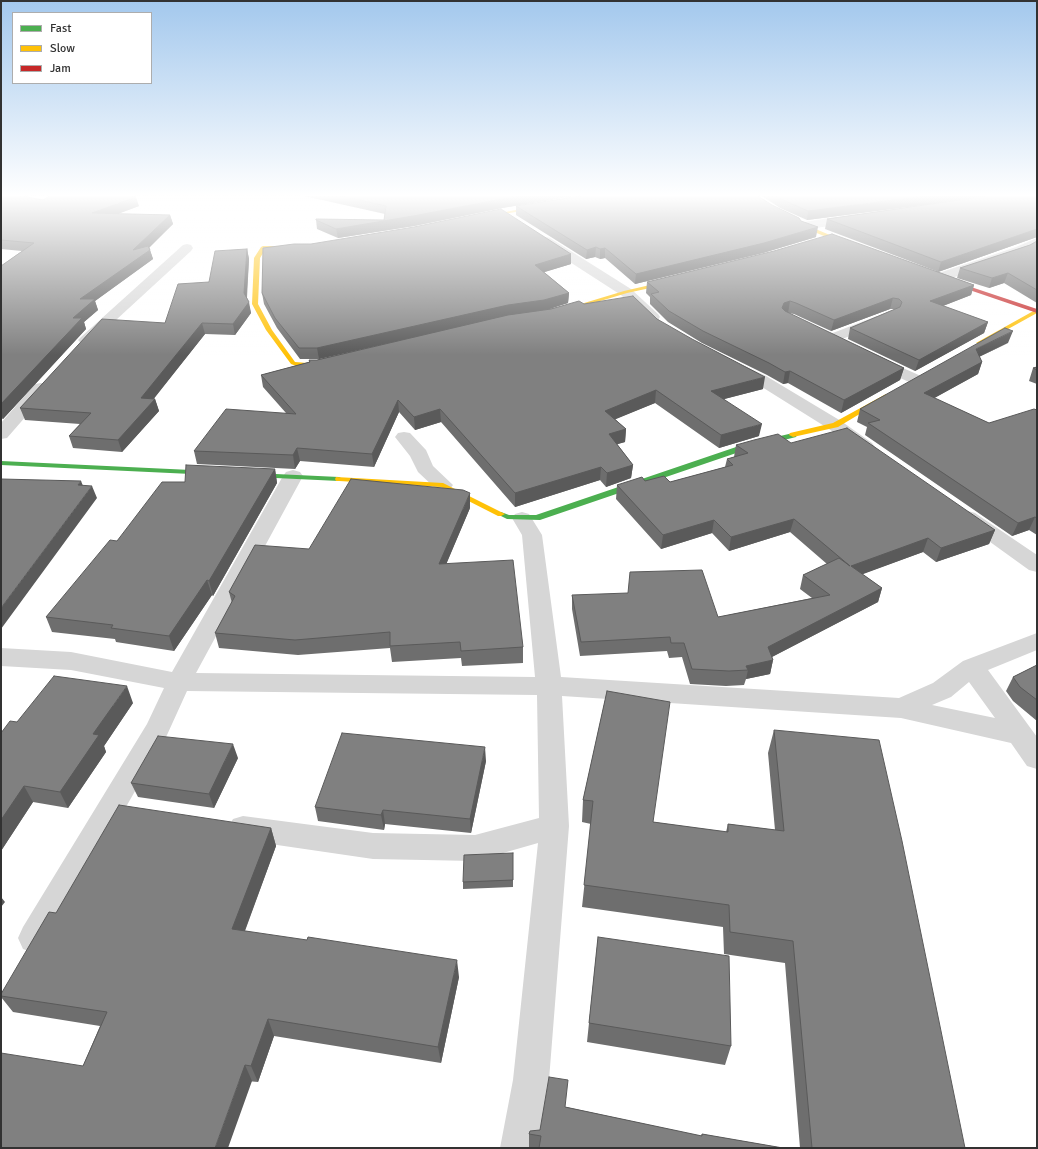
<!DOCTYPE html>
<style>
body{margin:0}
#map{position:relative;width:1038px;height:1149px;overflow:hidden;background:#fff;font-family:Signika,sans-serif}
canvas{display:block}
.frame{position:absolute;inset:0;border:2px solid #323232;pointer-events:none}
.legend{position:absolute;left:12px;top:12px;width:140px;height:72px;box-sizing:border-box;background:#fff;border:1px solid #adadad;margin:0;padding:5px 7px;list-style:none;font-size:12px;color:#323232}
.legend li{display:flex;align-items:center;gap:8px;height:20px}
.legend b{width:20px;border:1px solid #adadad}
</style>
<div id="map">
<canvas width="1038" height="1149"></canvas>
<div class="frame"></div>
<ul class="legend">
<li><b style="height:5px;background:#4caf50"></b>Fast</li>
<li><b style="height:5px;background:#ffc107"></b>Slow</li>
<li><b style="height:5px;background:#c62828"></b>Jam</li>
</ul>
</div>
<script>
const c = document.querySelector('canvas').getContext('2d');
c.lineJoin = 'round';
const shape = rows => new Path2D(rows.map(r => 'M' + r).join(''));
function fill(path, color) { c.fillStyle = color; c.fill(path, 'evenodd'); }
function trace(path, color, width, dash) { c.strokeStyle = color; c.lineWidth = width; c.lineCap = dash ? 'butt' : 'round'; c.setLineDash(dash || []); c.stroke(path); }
fill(shape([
 [856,214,860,215,862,218,860,221,804,230,800,229,798,226,800,223,804,222,856,214],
 [546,237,550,238,631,289,658,314,660,317,658,320,653,321,648,320,621,295,542,244,540,241,542,238,546,237],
 [1037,238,1037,247,1026,253,943,281,933,281,931,278,933,275,1016,247,1037,238],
 [187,244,191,245,193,248,191,251,91,343,86,345,81,343,78,340,81,337,183,245,187,244],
 [877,316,882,317,884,320,882,323,835,342,830,344,825,342,822,339,825,336,877,316],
 [876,356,921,376,923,379,921,382,915,384,909,382,870,364,868,361,870,358,876,356],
 [738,363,766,376,841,421,872,443,875,447,872,451,866,453,860,451,829,429,754,382,732,371,730,368,732,365,738,363],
 [41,383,47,384,49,388,47,392,7,438,1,439,1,423,35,384,41,383],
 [404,432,410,433,426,450,433,466,453,485,450,489,443,491,436,489,418,472,410,456,395,437,398,433,404,432],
 [293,470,300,472,303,476,196,673,535,677,522,535,512,518,515,514,522,512,529,514,542,535,561,677,899,698,933,683,963,661,1037,633,1037,650,988,670,1037,737,1037,769,1027,766,1011,743,901,718,562,696,569,826,549,1080,538,1148,500,1148,513,1080,538,843,475,861,373,859,243,840,233,837,228,828,233,819,243,816,373,833,475,835,539,818,537,695,187,691,167,735,45,949,34,953,23,949,18,938,23,927,147,724,164,688,71,670,1,666,1,648,71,652,172,672,283,476,286,472,293,470],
 [969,682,995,718,932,705,951,697,969,682],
 [968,511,975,513,1037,555,1037,572,1029,570,961,521,958,517,961,513,968,511]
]), '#d6d6d6');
fill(shape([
 [793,433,797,435,796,437,748,449,540,520,507,519,497,514,501,512,509,515,536,515,742,445,793,433],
 [1,461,339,477,343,479,339,481,1,465,1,461]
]), '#4caf50');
fill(shape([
 [746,194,752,194,806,225,856,246,851,247,802,227,746,194],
 [547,204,549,204,549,206,476,219,474,218,547,204],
 [263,246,293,246,296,248,293,250,265,250,260,258,258,304,272,330,295,362,319,364,328,362,331,364,330,365,319,368,299,367,291,364,266,330,252,304,254,258,261,247,263,246],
 [676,279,679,281,678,282,627,293,554,315,551,313,624,291,676,279],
 [1037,309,1037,313,981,344,976,343,1037,309],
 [886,394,889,396,888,397,838,427,793,437,789,435,790,433,833,423,886,394],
 [336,477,443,483,505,514,501,516,498,516,441,487,339,481,336,481,335,479,336,477]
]), '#ffc107');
fill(shape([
 [943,279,947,279,1037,309,1037,313,943,281,943,279]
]), '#c62828');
fill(shape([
 [1,194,43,200,139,206,118,214,170,215,173,224,149,247,153,259,95,301,98,310,84,322,86,329,3,419,1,418,1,266,22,251,1,249],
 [295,194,586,194,502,208,414,226,338,238,317,229,316,220,384,220,385,214],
 [759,194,1037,194,1037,237,938,272,974,285,971,295,943,306,988,322,984,333,915,371,848,339,850,328,895,309,890,309,831,331,794,314,788,313,904,368,900,380,841,413,788,383,783,384,767,375,702,343,668,322,650,304,650,297,646,293,647,282,936,271,825,229,827,219,965,199,807,220,780,208],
 [516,206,816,237,763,253,635,284,605,258,600,259,595,257,586,259,516,215],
 [1037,241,1037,303,1004,283,989,288,957,278,960,268,1030,245],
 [247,249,249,259,247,298,251,313,235,335,205,334,153,399,155,399,159,411,122,452,73,448,69,436,80,424,25,420,20,408,165,323,209,282],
 [571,254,571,264,544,272,569,293,568,303,547,309,584,304,657,319,763,389,724,399,759,436,719,448,655,403,615,419,626,429,625,442,617,444,633,465,631,478,606,487,600,480,515,507,441,422,415,430,399,412,374,467,300,461,295,469,197,464,194,451,286,413,263,387,261,375,309,362,309,360,317,360,416,337,319,359,300,359,277,328,264,304,262,293],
 [1008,343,979,357,982,362,978,374,934,398,989,423,1037,410,1037,535,1029,530,1012,536,865,435,867,427,857,422,860,409],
 [1037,367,1037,384,1029,381,1033,368],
 [791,443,995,530,989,544,936,562,923,552,862,574,882,588,878,602,772,657,773,660,770,674,746,679,744,685,726,686,690,684,682,657,669,658,667,651,580,656,572,609,572,595,718,617,812,598,800,589,803,575,827,564,790,532,729,551,712,533,661,549,616,499,617,485,645,481,670,482,725,467,727,459,734,457,736,445],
 [275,469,277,483,213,596,212,595,174,651,116,642,115,639,52,632,46,617,117,541,185,482],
 [470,508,446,564,523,647,523,663,462,666,461,658,392,662,390,648,298,655,219,648,215,633,232,603,229,592,309,549],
 [1037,665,1037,721,1013,701,1006,691,1013,677],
 [607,691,653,822,726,832,728,824,775,830,768,753,774,730,965,1148,800,1148,785,963,724,954,723,927,582,907,591,824,582,822,583,800],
 [133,703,104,746,106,752,68,808,33,802,1,851,1,733,17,722],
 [238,758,214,808,138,797,131,783],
 [486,761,471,833,385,824,384,830,318,821,315,807],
 [271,828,276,846,245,931,459,977,441,1063,274,1036,258,1082,83,1066,100,1026,13,1012,1,997,1,994,56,913],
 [513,853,513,887,463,889,463,882],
 [598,937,731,1046,725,1065,587,1042],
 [566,1107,701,1136,702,1134,783,1148,529,1148,529,1134,540,1130]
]), '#6e6e6e');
fill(shape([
 [532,194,586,194,502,208,414,226,338,238,336,229,502,199],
 [941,194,980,194,979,198,807,220,808,211],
 [136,197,139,206,95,222,92,213],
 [170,215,173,224,139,258,150,250,153,259,95,301,98,310,84,322,86,329,3,419,1,414,1,404,73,318,80,299,133,250],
 [818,227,816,237,763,253,635,284,636,274],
 [1037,229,1037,237,938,272,941,262],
 [596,247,595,257,586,259,587,250],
 [605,248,605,258,600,259,600,249],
 [247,249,249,259,246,304,244,293],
 [571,254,571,264,535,275,535,265],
 [1008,273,1004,283,989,288,992,278],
 [974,285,971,295,927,312,930,301],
 [569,293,568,303,544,311,508,316,319,359,317,348,508,305],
 [893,298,890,309,831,331,834,320],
 [790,301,788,313,782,314,782,308,784,303],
 [249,302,251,313,235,335,233,324],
 [988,322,984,333,915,371,919,360],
 [202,323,205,334,145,410,141,398],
 [1013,331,1008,343,972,360,976,349],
 [982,362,978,374,920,406,924,393],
 [904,368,900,380,841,413,844,400],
 [790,371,788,383,783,384,785,372],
 [765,377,763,389,709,403,711,391],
 [656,390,655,403,604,424,605,411],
 [155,399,159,411,122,452,118,440],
 [398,400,399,412,374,467,372,454],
 [440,409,441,422,415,430,414,417],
 [762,424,759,436,719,448,721,435],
 [626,429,625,442,608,447,609,434],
 [297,448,300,461,295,469,293,455],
 [633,465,631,478,606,487,607,473],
 [601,467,600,480,515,507,515,493],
 [275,469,277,483,213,596,209,581],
 [81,481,86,493,78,485],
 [92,486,97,498,1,629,1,608],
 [470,493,470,508,440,579,439,564],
 [1035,517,1029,530,1012,536,1018,523],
 [794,519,790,532,729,551,731,537],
 [714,520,712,533,661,549,663,535],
 [995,530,989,544,936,562,941,548],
 [928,538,923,552,847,580,851,566],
 [207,580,212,595,174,651,169,636],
 [882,588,878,602,764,661,768,647],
 [773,660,770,674,746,679,748,670,746,666],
 [127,686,133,703,104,746,106,752,68,808,60,792,93,734],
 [233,744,238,758,214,808,209,794],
 [485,747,486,761,471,833,470,819],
 [24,786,33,802,1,851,1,820],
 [383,810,385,824,384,830,381,815],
 [271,828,276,846,239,946,232,929],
 [1,897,5,902,1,907],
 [457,960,459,977,441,1063,438,1047],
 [268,1019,274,1036,258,1082,251,1066],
 [245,1065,252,1081,228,1148,215,1148]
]), '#5a5a5a');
const building = shape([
 [1,194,12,194,43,200,53,194,124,194,136,197,92,213,170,215,133,250,148,246,150,250,80,299,95,299,73,318,82,318,1,404,1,266,34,243,1,240,1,194],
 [333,194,532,194,502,199,413,216,336,229,316,220,316,219,384,220,386,206,333,194],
 [593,194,755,194,772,205,799,218,801,221,818,227,764,243,636,274,605,248,600,249,596,247,587,250,516,206,593,194],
 [774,194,941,194,808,211,781,199,774,194],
 [988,194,1037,194,1037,229,941,262,827,219,987,196,988,194],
 [501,209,571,254,535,265,569,293,544,300,508,305,317,348,299,348,275,318,262,293,263,248,294,244,311,244,414,227,501,209],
 [832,234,974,285,930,301,988,322,919,360,850,328,900,307,902,302,899,299,893,298,834,320,796,303,790,301,784,303,782,308,785,311,904,368,844,400,790,371,785,372,769,363,703,331,669,311,651,294,659,292,647,282,774,251,832,234],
 [1037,241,1037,290,1008,273,992,278,960,268,1030,245,1037,241],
 [247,249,244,293,249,302,233,324,202,323,141,398,155,399,118,440,69,436,91,413,20,408,102,319,165,323,178,284,209,282,215,251,247,249],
 [633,296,657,319,692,339,765,377,711,391,762,424,721,435,656,390,605,411,626,429,609,434,633,465,607,473,601,467,515,493,440,409,414,417,398,400,372,454,297,448,293,455,194,451,226,409,296,414,261,375,310,362,309,360,317,360,508,315,551,309,579,301,584,304,633,296],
 [1005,328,1013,331,976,349,982,362,924,393,989,423,1034,409,1037,410,1037,518,1035,517,1018,523,868,423,880,420,860,409,1005,328],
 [1037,367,1037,370,1033,368,1037,367],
 [847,428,995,530,941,548,928,538,851,566,882,588,768,647,773,660,746,666,748,670,729,671,692,669,684,643,671,643,670,637,581,642,572,595,628,593,630,572,702,570,718,617,830,595,803,575,839,558,850,566,794,519,731,537,714,520,663,535,617,485,642,477,645,481,664,476,670,482,733,465,727,459,748,453,736,445,754,440,778,434,791,443,847,428],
 [186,465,275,469,209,581,207,580,169,636,111,628,113,625,46,617,110,540,117,541,162,482,185,482,186,465],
 [1,479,81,481,78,485,92,486,1,608,1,479],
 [351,479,463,490,470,493,439,564,513,560,523,647,461,651,460,642,390,646,390,632,295,640,215,633,235,596,229,592,255,545,309,549,351,479],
 [1037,665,1037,700,1020,687,1013,677,1037,665],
 [54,676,127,686,93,734,99,735,60,792,24,786,1,820,1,733,10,721,17,722,54,676],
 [607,691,670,702,653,822,728,832,728,824,784,831,774,730,879,740,902,841,965,1148,812,1148,793,941,730,932,729,905,584,885,593,801,583,800,607,691],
 [342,733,485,747,470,819,383,810,381,815,315,807,342,733],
 [158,736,233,744,209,794,131,783,158,736],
 [119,805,271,828,232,929,307,940,308,937,457,960,438,1047,268,1019,251,1066,245,1065,215,1148,1,1148,1,1053,83,1066,107,1012,1,996,1,994,49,912,56,913,119,805],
 [513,853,513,880,463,882,464,855,513,853],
 [598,937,729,956,731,1046,589,1023,598,937],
 [549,1077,568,1080,565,1107,702,1136,702,1134,783,1148,539,1148,541,1136,529,1134,530,1131,540,1130,549,1077]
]);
fill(building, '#808080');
trace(building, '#5a5a5a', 1);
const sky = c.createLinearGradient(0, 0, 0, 355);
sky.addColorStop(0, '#a3c8ed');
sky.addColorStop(0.55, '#fff');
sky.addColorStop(1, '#ffffff00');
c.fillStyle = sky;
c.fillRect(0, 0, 1038, 355);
</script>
